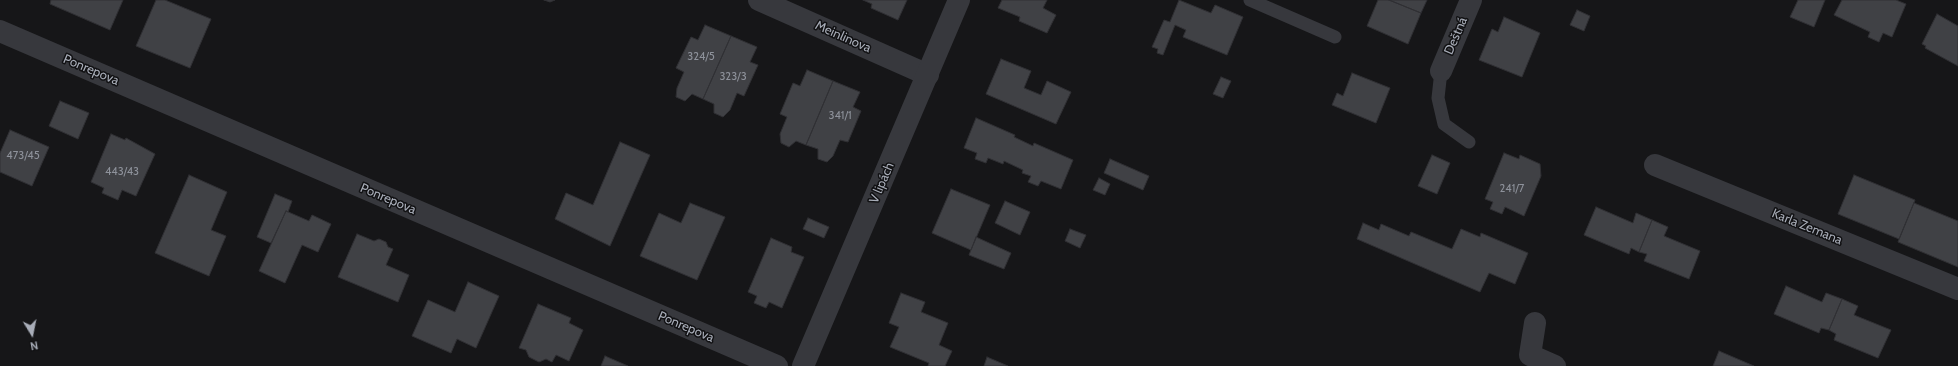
<!DOCTYPE html>
<meta charset="utf-8">
<style>
body{margin:0}
#map{position:relative;width:1958px;height:366px;overflow:hidden;background:#161618;font-family:Cabin,sans-serif}
canvas{display:block}
.north{position:absolute;left:12px;top:314px;width:40px;height:40px;-webkit-text-stroke:3px #111113;paint-order:stroke;rotate:170deg;font-size:11px;font-weight:700;line-height:16px;text-align:center;color:#a8adb8}
.north::after{content:'';display:block;margin:auto;width:14px;height:18px;background:#a8adb8;clip-path:polygon(50% 0,100% 100%,50% 72%,0 100%)}
</style>
<div id="map">
<canvas width="1958" height="366"></canvas>
<div class="north">N</div>
</div>
<script>
const c = document.querySelector('canvas').getContext('2d');
c.lineJoin = 'round';
function fill(path, color) { c.fillStyle = color; c.fill(path, 'evenodd'); }
const shape = rows => new Path2D(rows.map(r => 'M' + r).join(''));
function trace(path, color, width, dash) { c.strokeStyle = color; c.lineWidth = width; c.lineCap = dash ? 'butt' : 'round'; c.setLineDash(dash || []); c.stroke(path); }
function drawText(font, color, halo, rows, align = 'center') {
  c.font = font + ' Cabin,sans-serif'; c.lineWidth = 3; c.setLineDash([]); c.textBaseline = 'middle'; c.strokeStyle = halo; c.fillStyle = color; for (const [text, x, y, turn = 0] of rows) {
    c.save(); c.translate(x, y); c.rotate((+turn || 0) * Math.PI / 180); c.textAlign = isNaN(turn) ? turn : align; if (halo) c.strokeText(text, 0, 0); c.fillText(text, 0, 0); c.restore();
  }
}
const building = shape([
 [51,0,123,0,110,30,50,4,51,0],
 [156,0,165,0,211,19,190,68,136,46,156,0],
 [544,0,555,0,550,2,544,0],
 [863,0,907,0,898,20,871,8,872,4,863,0],
 [1002,0,1047,0,1043,8,1056,15,1047,33,1019,21,1020,17,998,8,1002,0],
 [1179,0,1211,13,1215,5,1243,17,1227,55,1183,37,1186,30,1175,25,1163,55,1157,53,1158,49,1152,47,1164,20,1170,22,1179,0],
 [1378,0,1389,0,1421,13,1408,44,1367,26,1378,0],
 [1389,0,1427,0,1421,13,1389,0],
 [1798,0,1825,0,1814,27,1790,17,1798,0],
 [1842,0,1896,0,1906,4,1892,37,1883,33,1879,42,1868,37,1870,32,1834,15,1842,0],
 [1577,10,1590,16,1584,31,1570,25,1577,10],
 [1937,14,1958,26,1958,66,1925,48,1926,46,1922,44,1937,14],
 [1504,17,1540,33,1522,77,1479,60,1492,29,1498,32,1504,17],
 [705,25,731,36,703,99,692,94,685,101,676,97,677,88,684,72,676,68,691,37,698,40,705,25],
 [731,36,757,47,750,62,758,65,744,96,737,93,730,110,723,117,714,113,714,104,703,99,731,36],
 [1001,59,1031,71,1024,88,1041,95,1047,81,1071,92,1056,124,986,94,1001,59],
 [807,70,833,81,806,145,796,141,789,147,781,143,780,134,787,117,780,114,793,83,800,86,807,70],
 [1352,73,1390,88,1376,123,1332,105,1337,93,1343,96,1352,73],
 [1221,77,1231,81,1223,98,1213,94,1221,77],
 [833,81,860,92,853,107,861,111,848,142,840,140,833,156,827,162,818,159,818,149,806,145,833,81],
 [60,101,89,113,78,139,49,126,60,101],
 [976,118,1015,135,1014,137,1033,146,1034,143,1073,160,1061,189,1041,181,1038,186,1028,182,1031,176,1022,173,1023,170,1004,161,1003,164,988,158,986,163,975,159,977,153,964,148,976,118],
 [10,130,49,147,32,186,0,172,0,153,10,130],
 [111,134,125,140,126,138,155,154,136,196,122,190,118,200,102,193,104,188,91,182,111,134],
 [620,142,650,155,610,246,555,219,566,193,593,205,620,142],
 [1504,153,1519,159,1520,155,1540,164,1541,176,1524,216,1505,207,1502,214,1490,209,1493,202,1485,199,1504,153],
 [1432,155,1450,163,1437,194,1418,186,1432,155],
 [1110,159,1149,176,1143,190,1104,173,1110,159],
 [189,175,227,192,211,230,226,236,209,276,155,253,189,175],
 [1854,175,1915,200,1899,239,1838,214,1854,175],
 [1099,178,1110,184,1105,195,1093,190,1099,178],
 [951,189,990,205,971,250,932,233,951,189],
 [275,194,292,201,288,212,286,211,271,243,257,237,275,194],
 [1005,201,1030,212,1020,235,995,223,1005,201],
 [690,203,725,217,697,280,640,256,659,213,681,223,690,203],
 [1914,203,1958,221,1958,267,1898,242,1914,203],
 [1596,207,1633,223,1636,213,1652,220,1639,252,1631,248,1629,254,1584,235,1596,207],
 [286,211,309,221,312,215,331,224,318,252,302,245,285,283,259,271,286,211],
 [808,218,829,227,824,238,803,229,808,218],
 [1652,220,1668,227,1664,236,1700,251,1689,279,1644,261,1647,254,1639,252,1652,220],
 [1363,223,1379,230,1381,224,1409,236,1411,232,1452,249,1461,229,1480,237,1481,233,1528,253,1515,284,1489,273,1480,292,1357,239,1363,223],
 [1070,229,1086,235,1080,248,1065,241,1070,229],
 [357,234,374,241,379,239,386,242,388,247,393,249,386,265,409,275,398,302,338,277,357,234],
 [976,237,1011,253,1004,269,969,255,976,237],
 [771,238,792,247,791,252,804,257,782,308,769,302,766,308,754,303,757,296,748,292,771,238],
 [468,282,499,296,476,348,457,339,451,353,412,336,428,300,455,312,468,282],
 [1786,286,1822,302,1826,293,1842,299,1829,330,1821,328,1819,333,1774,314,1786,286],
 [901,293,925,302,921,312,948,323,939,345,952,351,945,366,928,366,929,363,890,347,899,327,889,323,901,293],
 [1842,299,1858,306,1854,315,1891,330,1878,358,1834,340,1836,334,1829,330,1842,299],
 [538,304,571,318,569,323,583,330,569,361,556,355,552,362,546,359,539,362,529,357,526,350,519,348,538,304],
 [1719,351,1754,366,1713,366,1719,351],
 [605,356,628,366,601,366,605,356],
 [987,357,1008,366,984,366,987,357]
]);
fill(building, '#404145');
trace(building, '#303034', 1);
trace(shape([
 [1250,0,1335,37],
 [1441,71,1438,98,1444,124,1469,142]
]), '#37383d', 13);
trace(shape([
 [759,0,928,75],
 [0,31,777,366],
 [1441,71,1471,0],
 [1655,165,1958,289],
 [1535,323,1530,355,1555,366]
]), '#37383d', 22);
trace(shape([
 [803,366,959,0]
]), '#37383d', 22);
drawText('11px', '#8e929b', null, [
 ["324/5",701,57],
 ["323/3",733,77],
 ["341/1",840,116],
 ["473/45",23,156],
 ["443/43",122,172],
 ["241/7",1512,189]
]);
drawText('13px', '#a8adb8', '#111113', [
 ["Deštná",1456,36,-67],
 ["Meinlinova",843,37,24],
 ["Ponrepova",91,70,23],
 ["V lipách",882,183,-67],
 ["Ponrepova",388,199,23],
 ["Karla Zemana",1807,227,22],
 ["Ponrepova",686,327,23]
]);
</script>
